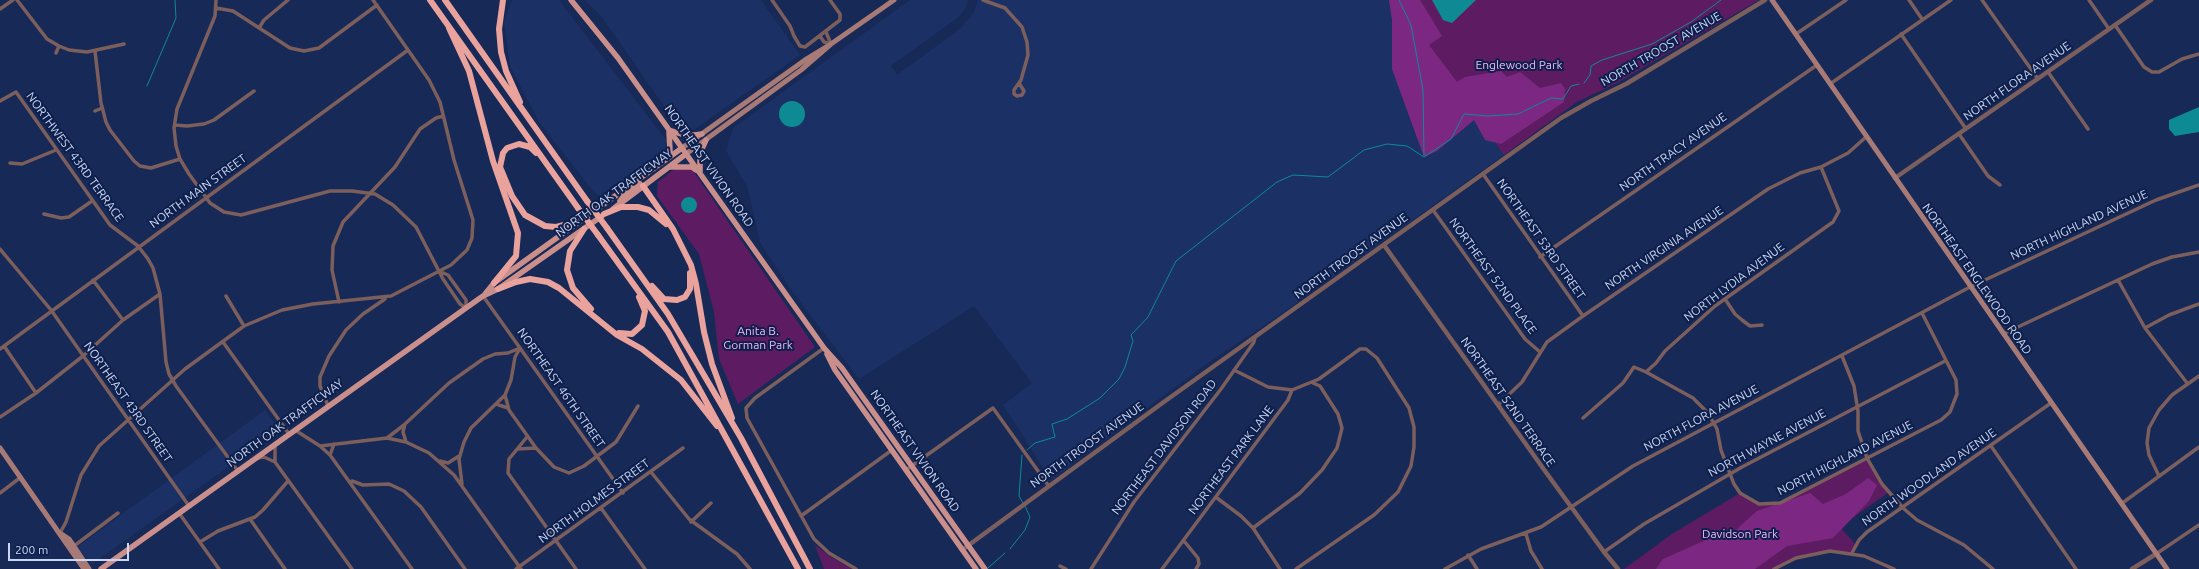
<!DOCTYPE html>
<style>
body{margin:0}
#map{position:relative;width:2199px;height:569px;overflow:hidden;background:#172956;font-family:Ubuntu,sans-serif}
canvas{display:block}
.scale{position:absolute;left:8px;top:543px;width:121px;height:18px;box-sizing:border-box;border:2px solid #c9d7f4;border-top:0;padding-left:5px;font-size:12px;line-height:14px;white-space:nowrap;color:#c9d7f4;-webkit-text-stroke:3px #0e1f4b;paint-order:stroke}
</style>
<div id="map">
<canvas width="2199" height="569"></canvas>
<div class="scale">200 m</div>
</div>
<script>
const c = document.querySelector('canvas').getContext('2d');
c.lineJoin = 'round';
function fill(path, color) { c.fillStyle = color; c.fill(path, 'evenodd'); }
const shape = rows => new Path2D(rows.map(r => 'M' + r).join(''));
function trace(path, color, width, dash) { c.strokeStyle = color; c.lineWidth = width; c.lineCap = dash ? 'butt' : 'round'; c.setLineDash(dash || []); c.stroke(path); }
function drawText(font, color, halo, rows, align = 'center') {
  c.font = font + ' Ubuntu,sans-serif'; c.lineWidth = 4; c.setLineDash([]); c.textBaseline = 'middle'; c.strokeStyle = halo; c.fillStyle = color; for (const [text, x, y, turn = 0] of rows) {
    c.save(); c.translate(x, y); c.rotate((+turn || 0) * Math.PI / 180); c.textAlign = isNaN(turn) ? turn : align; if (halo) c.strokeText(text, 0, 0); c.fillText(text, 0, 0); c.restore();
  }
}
fill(shape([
 [512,0,559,0,667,141,665,152,602,198,592,190,539,122,510,66,504,22],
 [584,0,761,0,800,55,695,129,680,129,601,16],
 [910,0,968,0,966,7,960,16,891,66,897,75,961,28,973,14,978,0,1394,0,1504,155,1271,321,1209,362,1051,480,1003,405,1032,383,974,306,859,379,789,287,760,242,747,186,726,151,733,128],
 [265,410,280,430,92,564,77,547]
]), '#1b3064');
fill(shape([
 [1394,0,1759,0,1617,83,1577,102,1504,155],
 [677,167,691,168,815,347,738,404,719,359,714,312,699,254,657,196,658,182],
 [1867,458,1889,492,1840,527,1856,545,1852,553,1817,552,1784,564,1776,569,1624,569,1672,534,1740,493,1749,500,1770,505,1789,498],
 [815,545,831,557,852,569,824,569]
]), '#5d1c62');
fill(shape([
 [1389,0,1420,0,1442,36,1429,45,1457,82,1465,77,1501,71,1507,77,1520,72,1540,88,1561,83,1565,89,1564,102,1501,144,1485,140,1474,120,1437,151,1424,157,1392,69,1392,20],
 [1868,478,1877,485,1869,501,1833,538,1787,546,1755,569,1656,569,1663,559,1717,535,1733,536,1739,527,1757,511,1810,493,1823,504,1846,494]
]), '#7c2882');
fill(shape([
 [1432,0,1476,0,1452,23,1443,20],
 '779 114a13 13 0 1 1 26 0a13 13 0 1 1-26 0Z',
 [2199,107,2199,132,2175,136,2169,129,2169,120],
 '681 205a8 8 0 1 1 16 0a8 8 0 1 1-16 0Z'
]), '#0e8a95');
trace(shape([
 [1399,0,1411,25,1423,90,1424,155],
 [1584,83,1590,75,1591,66,1602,60,1652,44,1691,22,1721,0],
 [147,86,176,18,175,0],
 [1027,450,1035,443,1055,437,1052,424,1067,419,1100,398,1119,379,1125,367,1133,341,1131,335,1148,317,1176,261,1277,182,1293,175,1328,177,1364,150,1387,144,1407,146,1424,157,1451,139,1464,114,1488,116,1518,114,1551,98,1563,99,1571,86,1579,84],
 [1022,455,1019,496,1023,503],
 [1010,549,1025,530,1030,517,1025,506],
 [988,568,1005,553]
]), '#0e8a95', 1);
trace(shape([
 [17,0,47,39,59,46,69,50,87,52,124,44],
 [216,0,215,16,177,109,174,128,176,146,180,159,189,174,210,203,224,212,241,215,330,191,352,191,375,194,393,205,416,227,443,279,460,304,466,308],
 [772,0,790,26,794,36,800,46,805,47,840,20,840,14,830,0],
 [983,0,1005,8,1022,27,1027,42,1028,55,1021,80,1014,90,1014,94,1017,96,1022,95,1024,91,1019,83],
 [1909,0,1922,19],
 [1982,0,2038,79],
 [2089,0,2109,29],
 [216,8,233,11,290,48,304,51,319,48,377,5],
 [0,9,13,0],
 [2115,25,2144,67,2152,72,2159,72,2182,59,2199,54],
 [259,28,264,20,288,0],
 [826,32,831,44],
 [1796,34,1846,0],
 [1901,34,1966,129],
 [820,36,824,42,831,44],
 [95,51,101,103,106,122,110,130,134,161,140,166,151,168,180,159],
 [56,53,59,46],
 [2048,72,2088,129],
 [1830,84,1951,0],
 [0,101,16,92,110,225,138,246,148,259,153,268,160,294,166,362,169,374,176,386,238,471],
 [95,111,102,108],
 [175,125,187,126,204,124,214,120,254,91],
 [1959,134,1988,176,2000,185],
 [10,163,22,164,56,150],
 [1483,174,1583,316],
 [1433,210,1525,339,1540,352],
 [44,214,61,218,69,217,92,201],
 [0,249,51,310,189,506],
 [1540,257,1817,65],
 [441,272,448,275,466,300,466,308],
 [93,280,123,320],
 [2118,280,2145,328,2187,383],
 [226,296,244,326],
 [483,296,623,493],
 [1725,299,1735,314,1742,320,1750,326,1762,325],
 [339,302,332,270,333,246,343,222,395,167,420,129,436,118,443,116],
 [2145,328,2169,315,2199,304],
 [2003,334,2152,264,2172,257,2199,252],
 [223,342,289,434],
 [4,346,36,393],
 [824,348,755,398,746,408,747,418,814,539,829,553,856,569],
 [0,349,408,50],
 [1842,356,1854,386,1858,411,1858,431,1867,458,1882,484,1903,508,1917,520,1964,545,1993,569],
 [1234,370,1268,387,1292,390,1319,379,1360,349,1366,349,1377,358,1409,408,1414,427,1414,447,1411,466,1398,492,1374,515,1296,569],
 [1646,372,1656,363,1665,351,1715,306,1833,222,1839,211,1821,167],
 [505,395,509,410,536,448,554,467,569,473,584,466,616,442,638,406],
 [496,404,508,408],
 [1498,405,1522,382,1547,342,1583,316,1768,189,1800,173,1821,167,1848,153,1866,137],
 [328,406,320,386,320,377,329,356,346,330,363,314,385,299],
 [0,417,36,393,83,356,123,320,160,294],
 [1583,418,1623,383,1634,367,1646,372,1693,398,1708,413,1717,429,1721,450,1734,484,1740,493,1759,504,1780,503,1941,420,1950,412,1957,394,1956,380,1922,313],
 [295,430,320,446,330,455,412,569],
 [527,437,509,459,508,473,576,569],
 [387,438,404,425],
 [406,442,403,432,405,424,449,383,483,359,495,354,508,353,520,348],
 [320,446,387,438,406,442,429,453,454,475,521,569],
 [1991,446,2076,569],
 [517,449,536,448],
 [330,455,334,444],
 [257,458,264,457,275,462,352,569],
 [440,461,448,463,459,456],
 [275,462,275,445],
 [906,470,993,408,1048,485],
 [651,472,689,519,737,554,750,569],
 [2159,476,2149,455,2147,443,2149,428,2159,410,2172,395,2199,376],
 [352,481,363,485,389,484,404,491,421,507,465,569],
 [462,484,459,459,464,442,471,428,505,395,511,380,515,357,520,348],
 [0,493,21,477],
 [1217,498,1241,516,1253,528,1280,569],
 [2121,504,2199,447],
 [601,508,645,569],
 [179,513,219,569],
 [801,516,892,450],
 [250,519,285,569],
 [691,522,711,503],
 [1253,528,1300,493,1322,470,1337,448,1342,428,1338,414,1320,386,1313,383],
 [60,533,66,522,81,475,99,446,185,369,244,326,282,310,313,304,391,296,451,265,467,250,472,238,473,220,454,160,440,102,429,80,373,0],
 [1526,534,1531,551,1542,569],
 [1184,541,1198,558,1199,564,1196,569],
 [200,542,218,531,255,517,263,510,288,481],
 [74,546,118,513],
 [1604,552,1644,524,1742,467,1945,361],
 [1852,553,1859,540,1867,532,2051,403],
 [2156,554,2199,525],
 [1468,555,1477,569],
 [1060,566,1066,569],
 [516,569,683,448],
 [1091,569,1134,502,1221,389,1254,342,1255,337],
 [1162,569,1288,400,1292,390],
 [1445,569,1481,549,1541,527,1633,466,1970,287,2156,200,2199,185],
 [1774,569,1796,558,1830,551,1864,556,1894,569]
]), '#7c5f5c', 3.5);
trace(shape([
 [1895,178,2151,0],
 [1384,245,1545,471,1604,552,1618,569],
 [962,550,1161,404,1561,118,1591,101,1626,84,1765,0],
 [2132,569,2156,554]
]), '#7c5f5c', 4.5);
trace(shape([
 [1772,0,2167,569],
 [682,148,805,60,828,46],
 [686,154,801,70,831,44,894,0],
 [0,448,84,569],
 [60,533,69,539,89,569]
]), '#a87a76', 5);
trace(shape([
 [571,0,618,58,824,348,842,368,985,569],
 [669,130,687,136,702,134],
 [665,158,670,150,669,132],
 [671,167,692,167,696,170],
 [700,173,700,153,706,140],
 [620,201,624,196,640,184],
 [613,209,686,154],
 [485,294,494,283,682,148],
 [827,354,835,370,976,569],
 [101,569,466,308,483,296,498,289,602,216]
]), '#ca8f8a', 5.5);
trace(shape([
 [430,0,578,208],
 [445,0,587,201],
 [503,0,499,29,501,52,506,71,520,102],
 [449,28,469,71,493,161,518,233,516,256,494,283],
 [536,153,530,147,519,144,507,148,503,153,500,167,512,196,525,215,545,226,556,227,580,221],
 [643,186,673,229,691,265,696,284,704,332,712,364,732,418],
 [604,214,621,207,638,207,649,210,666,224],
 [607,228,668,314,741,438,810,569],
 [584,229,570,251,567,270,573,288,591,309],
 [598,235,668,332,798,569],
 [652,286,664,299,677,300,685,297,690,289,690,273],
 [498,289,516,282,530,279,548,282,559,288,617,335,642,349,681,380,717,426],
 [619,333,632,334,642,325,645,311,639,297]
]), '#e9a39c', 6);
trace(shape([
 [587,201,607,228],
 [578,208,598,235]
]), '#e9a39c', 6);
drawText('12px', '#c9d7f4', '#0e1f4b', [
 ["NORTH TROOST AVENUE",1661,49,-30],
 ["NORTH FLORA AVENUE",2017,81,-35],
 ["NORTH TRACY AVENUE",1673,152,-35],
 ["NORTHWEST 43RD TERRACE",75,157,54],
 ["NORTHEAST VIVION ROAD",709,166,55],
 ["NORTH MAIN STREET",198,191,-36],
 ["NORTH OAK TRAFFICWAY",614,193,-36],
 ["NORTH HIGHLAND AVENUE",2079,225,-25],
 ["NORTHEAST 53RD STREET",1541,239,55],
 ["NORTH VIRGINIA AVENUE",1664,248,-34],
 ["NORTH TROOST AVENUE",1351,256,-36],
 ["NORTHEAST 52ND PLACE",1493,276,54],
 ["NORTHEAST ENGLEWOOD ROAD",1977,279,55],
 ["NORTH LYDIA AVENUE",1734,282,-37],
 ["NORTHEAST 46TH STREET",561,388,55],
 ["NORTHEAST 43RD STREET",128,402,55],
 ["NORTHEAST 52ND TERRACE",1508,402,55],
 ["NORTH FLORA AVENUE",1701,418,-28],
 ["NORTH OAK TRAFFICWAY",285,423,-36],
 ["NORTH WAYNE AVENUE",1767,443,-28],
 ["NORTH TROOST AVENUE",1087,445,-36],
 ["NORTHEAST DAVIDSON ROAD",1164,447,-53],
 ["NORTHEAST VIVION ROAD",915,451,55],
 ["NORTH HIGHLAND AVENUE",1845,458,-27],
 ["NORTHEAST PARK LANE",1231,460,-53],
 ["NORTH WOODLAND AVENUE",1929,477,-35],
 ["NORTH HOLMES STREET",594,501,-36]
]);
drawText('12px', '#f6b6f9', '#0e1f4b', [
 ["Englewood Park",1519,65],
 ["Anita B.",758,331],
 ["Gorman Park",758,345],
 ["Davidson Park",1740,534]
]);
</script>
